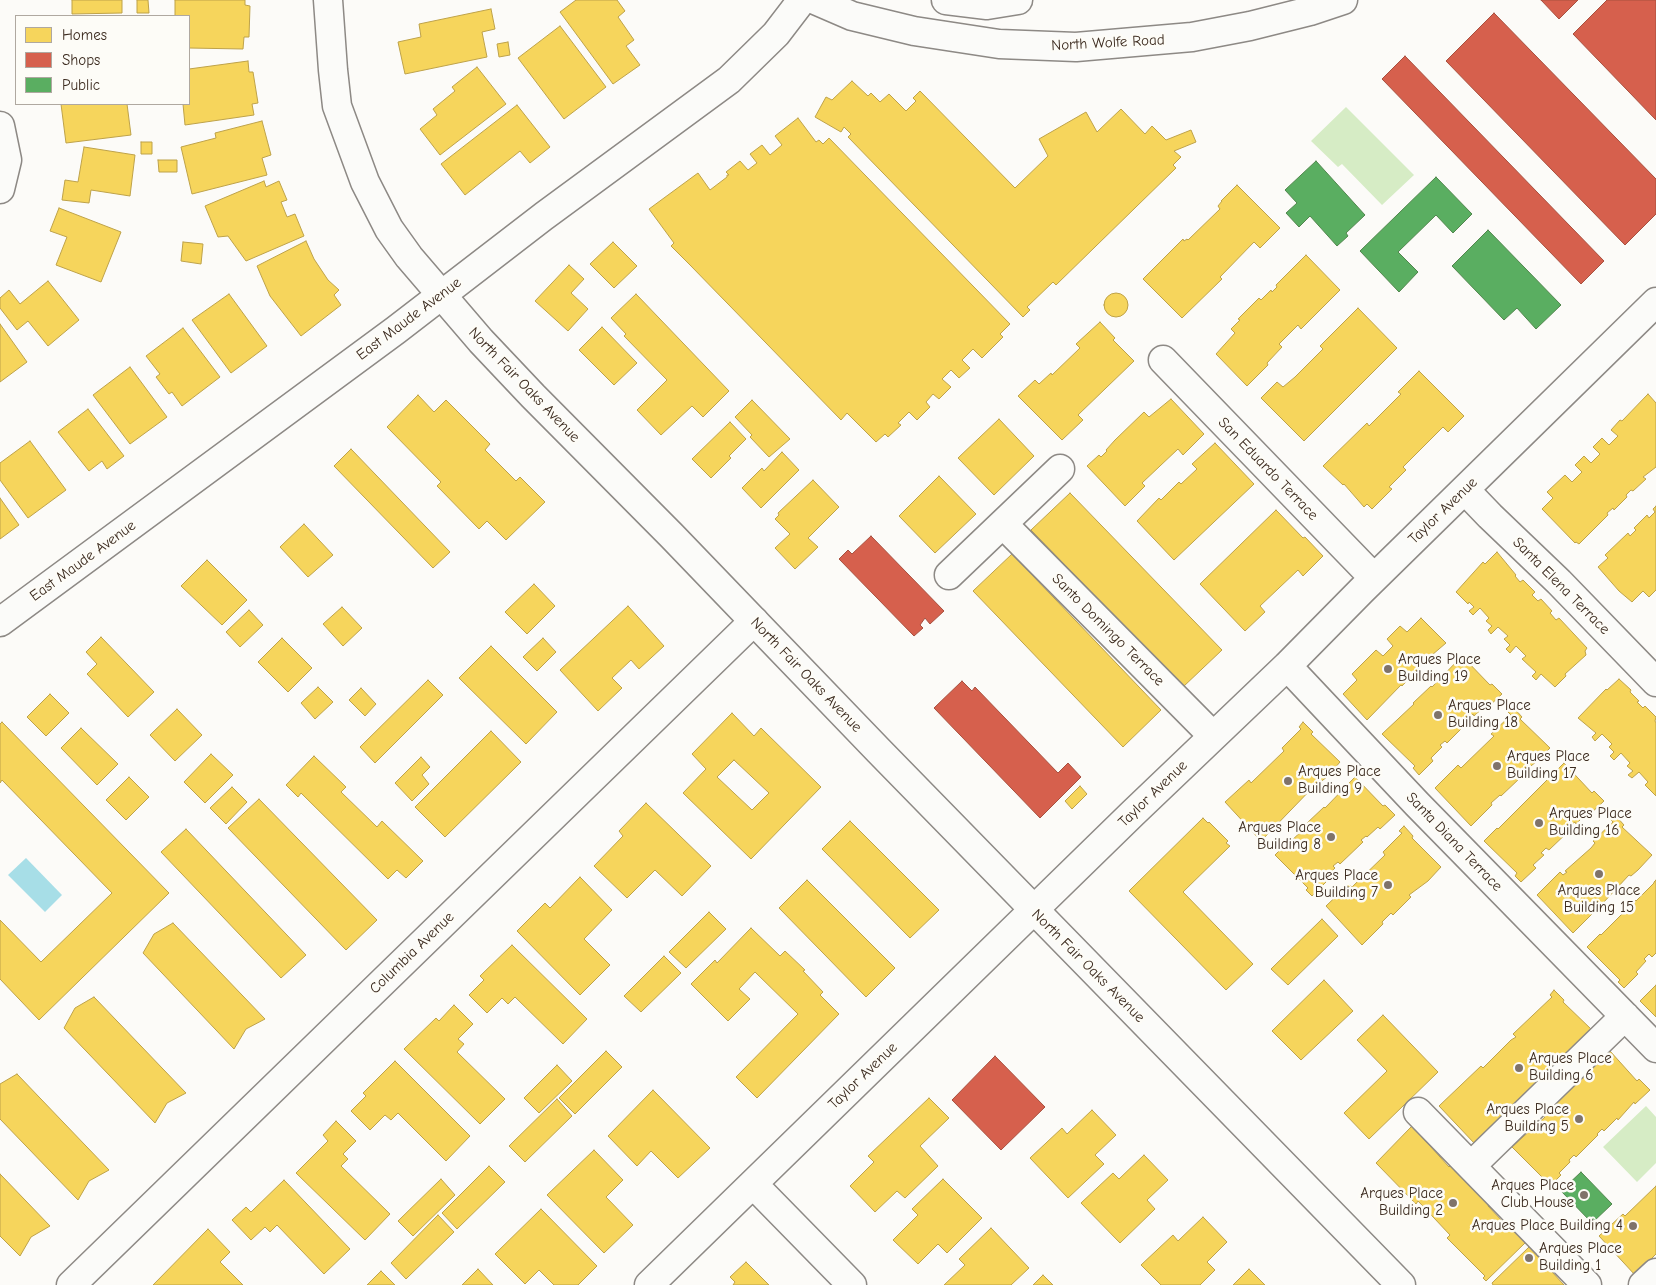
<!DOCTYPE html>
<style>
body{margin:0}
#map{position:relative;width:1656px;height:1285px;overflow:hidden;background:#fcfbf8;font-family:"Comic Neue",sans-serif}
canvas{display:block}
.legend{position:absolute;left:15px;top:15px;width:175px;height:90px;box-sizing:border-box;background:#fdfcf7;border:1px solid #afa8a0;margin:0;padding:6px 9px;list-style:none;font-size:15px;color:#3b2a1e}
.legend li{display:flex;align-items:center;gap:10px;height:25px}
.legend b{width:25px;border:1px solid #afa8a0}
</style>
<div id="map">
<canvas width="1656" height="1285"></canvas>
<ul class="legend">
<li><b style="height:14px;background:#f6d55c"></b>Homes</li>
<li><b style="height:14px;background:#d6604d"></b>Shops</li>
<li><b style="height:14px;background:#5aae61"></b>Public</li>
</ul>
</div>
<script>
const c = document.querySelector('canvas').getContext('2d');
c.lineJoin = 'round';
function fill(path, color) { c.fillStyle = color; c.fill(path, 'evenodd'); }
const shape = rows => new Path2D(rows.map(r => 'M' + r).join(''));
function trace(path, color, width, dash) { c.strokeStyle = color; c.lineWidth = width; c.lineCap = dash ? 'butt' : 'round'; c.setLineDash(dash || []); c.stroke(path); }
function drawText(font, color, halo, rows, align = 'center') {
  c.font = font + ' "Comic Neue",sans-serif'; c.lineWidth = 5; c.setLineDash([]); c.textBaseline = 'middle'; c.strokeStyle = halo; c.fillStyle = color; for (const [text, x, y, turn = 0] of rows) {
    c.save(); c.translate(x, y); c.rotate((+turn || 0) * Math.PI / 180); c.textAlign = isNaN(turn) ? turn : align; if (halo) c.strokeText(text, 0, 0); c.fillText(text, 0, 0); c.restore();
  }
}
fill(shape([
 [1346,107,1414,175,1382,205,1342,164,1338,167,1311,141],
 [1646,1106,1656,1117,1656,1163,1637,1182,1603,1147]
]), '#d6ecc5');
fill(shape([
 [26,858,62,895,45,912,8,875]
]), '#a7dee7');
const homes = shape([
 [72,0,122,0,122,13,72,14,72,0],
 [137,0,148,0,149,13,137,13,137,0],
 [175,0,245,0,245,5,250,6,249,37,244,37,243,49,189,48,189,16,175,16,175,0],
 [576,0,617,0,625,11,618,17,634,40,626,46,640,65,613,84,560,12,576,0],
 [491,9,495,29,482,32,487,57,405,74,398,42,421,37,419,24,491,9],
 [560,26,606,87,564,119,518,58,560,26],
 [508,42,510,55,499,57,497,44,508,42],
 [248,61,249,72,253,72,258,103,252,104,254,115,185,125,183,104,189,104,189,69,248,61],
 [477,67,506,104,440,155,420,129,437,115,433,109,455,91,452,87,477,67],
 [852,81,868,96,871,93,880,102,889,94,906,111,916,101,913,98,920,91,1015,188,1048,156,1039,139,1086,112,1097,132,1121,109,1145,134,1152,126,1166,140,1191,130,1196,142,1174,151,1181,157,1173,165,1176,168,1056,285,1053,282,1027,307,1030,310,1023,317,848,137,851,134,844,127,841,132,815,117,826,97,832,100,852,81],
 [61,104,127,104,131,135,66,143,61,104],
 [517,105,550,147,530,163,520,151,465,195,441,164,517,105],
 [798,118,816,142,819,140,823,144,829,138,1010,324,1000,334,1003,337,982,358,973,349,962,360,970,368,959,378,951,370,942,379,951,387,939,399,933,394,926,402,930,407,917,420,909,412,898,423,901,425,888,437,885,434,876,442,847,413,841,420,690,265,671,246,674,243,649,209,698,173,710,190,727,177,727,175,729,175,726,172,740,161,748,170,757,163,750,154,762,145,770,155,782,145,775,136,798,118],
 [262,121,271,155,262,158,267,175,192,194,181,147,216,138,215,133,262,121],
 [141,142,152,142,152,154,141,154,141,142],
 [84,147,135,155,130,196,91,190,89,203,62,200,65,180,78,182,84,147],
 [158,160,177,160,177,172,159,172,158,160],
 [264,181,266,187,279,181,287,200,281,202,287,217,295,214,304,236,246,261,228,236,218,237,205,206,264,181],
 [1237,185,1280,228,1260,248,1254,242,1220,277,1222,279,1182,318,1143,279,1183,239,1184,241,1187,239,1188,240,1220,209,1218,206,1222,201,1221,201,1237,185],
 [59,208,121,232,101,282,56,265,67,237,50,231,59,208],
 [306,241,314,259,328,280,339,290,334,295,341,305,301,336,270,296,257,266,306,241],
 [183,242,203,244,201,264,181,261,183,242],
 [613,242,637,266,614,288,590,264,613,242],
 [1306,255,1340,290,1301,329,1298,325,1279,344,1282,347,1267,363,1268,365,1247,386,1216,354,1235,333,1231,329,1240,320,1238,319,1259,298,1261,300,1271,290,1272,292,1277,287,1276,285,1306,255],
 [569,265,584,279,571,293,588,309,568,331,535,301,569,265],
 [48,281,79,320,48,346,28,321,17,330,0,308,0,298,9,290,20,304,48,281],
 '1104 305a12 12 0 1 1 24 0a12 12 0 1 1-24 0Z',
 [229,294,267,346,231,373,192,320,229,294],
 [636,294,729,391,703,417,692,406,661,435,637,410,667,380,624,336,626,334,611,318,636,294],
 [1358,308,1397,348,1304,441,1261,398,1277,382,1283,387,1295,377,1323,349,1320,346,1358,308],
 [1100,322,1115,338,1113,340,1134,361,1078,415,1083,420,1062,440,1018,396,1035,380,1039,384,1051,373,1052,375,1080,348,1076,344,1100,322],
 [0,324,27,362,0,382,0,324],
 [602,327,637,363,614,385,579,350,602,327],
 [183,328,220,377,182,406,172,392,169,394,156,377,160,374,146,356,183,328],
 [130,367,167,417,130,444,93,395,130,367],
 [1419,371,1464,416,1448,432,1443,427,1403,467,1406,470,1389,487,1392,489,1372,509,1367,504,1364,507,1344,484,1343,485,1323,466,1367,423,1369,426,1401,394,1398,392,1419,371],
 [1648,394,1656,403,1656,467,1643,477,1646,479,1633,491,1631,490,1626,495,1627,497,1614,510,1613,508,1607,513,1608,515,1579,544,1576,542,1575,543,1542,509,1553,498,1547,492,1565,475,1572,482,1582,472,1575,465,1584,456,1591,463,1600,454,1593,447,1602,438,1609,445,1618,436,1611,430,1620,420,1622,421,1648,394],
 [418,395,434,412,446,400,490,444,485,450,516,481,520,477,545,502,506,540,487,521,479,529,437,486,441,482,387,427,418,395],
 [1171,399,1204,434,1183,455,1178,449,1142,483,1145,486,1125,506,1087,466,1099,455,1101,457,1107,451,1106,450,1115,440,1144,412,1149,417,1171,399],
 [752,400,790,439,769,457,750,437,752,435,735,417,752,400],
 [88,409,124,456,107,469,102,461,89,471,58,432,88,409],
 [999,419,1034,456,994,495,958,458,999,419],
 [730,422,746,439,729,456,731,458,711,478,692,459,730,422],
 [30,441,66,490,28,518,0,480,0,463,30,441],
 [1215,443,1254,484,1174,560,1137,521,1159,498,1161,500,1179,482,1181,484,1197,469,1192,464,1215,443],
 [351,449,450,552,433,568,334,466,351,449],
 [782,452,799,470,761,508,742,488,762,468,764,471,782,452],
 [939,476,976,514,935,553,899,516,939,476],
 [813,480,839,507,808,538,818,547,795,569,775,548,790,534,775,519,779,515,778,513,813,480],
 [1070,493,1222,650,1183,687,1031,530,1070,493],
 [0,498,19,525,0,539,0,498],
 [1656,506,1656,590,1649,597,1643,591,1632,602,1619,591,1598,567,1608,558,1605,555,1628,533,1630,536,1636,530,1634,528,1647,515,1649,518,1655,512,1653,509,1656,506],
 [1276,510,1303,538,1305,537,1323,556,1303,576,1298,570,1260,606,1265,612,1245,631,1200,584,1276,510],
 [304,524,333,555,308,577,280,547,304,524],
 [1497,552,1516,575,1515,576,1520,582,1523,580,1535,592,1532,595,1538,601,1541,599,1552,611,1550,613,1556,620,1559,618,1587,648,1585,651,1586,655,1565,674,1566,676,1555,687,1541,674,1536,680,1532,676,1536,672,1522,659,1526,656,1516,646,1510,653,1506,649,1510,645,1504,639,1508,636,1498,627,1491,634,1488,630,1492,626,1486,621,1489,618,1480,608,1473,615,1469,611,1474,607,1469,602,1468,604,1456,592,1483,562,1485,564,1497,552],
 [1012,554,1161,710,1123,747,973,591,1012,554],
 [207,560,247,600,222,625,181,586,207,560],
 [534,584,555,606,527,634,505,612,534,584],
 [628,606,664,646,639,669,631,660,612,678,622,688,598,711,560,670,628,606],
 [342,607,362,628,343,646,323,624,342,607],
 [249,610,263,625,240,647,226,632,249,610],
 [1421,618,1446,643,1425,661,1402,686,1401,685,1367,720,1343,694,1357,680,1352,674,1376,650,1383,656,1393,646,1387,639,1400,626,1407,632,1421,618],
 [101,637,154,692,128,717,87,674,97,664,86,652,101,637],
 [282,638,312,668,288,692,258,662,282,638],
 [543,638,556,652,537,671,523,657,543,638],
 [491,646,557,712,526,744,459,678,491,646],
 [1462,656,1490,685,1492,684,1502,694,1487,708,1485,706,1474,716,1473,714,1468,719,1470,720,1447,743,1445,741,1440,745,1442,747,1431,758,1433,761,1419,775,1413,768,1415,766,1382,734,1414,704,1413,703,1431,686,1432,687,1462,656],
 [1619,679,1631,690,1630,692,1639,701,1637,702,1643,708,1645,706,1656,717,1655,721,1656,723,1656,796,1645,785,1648,782,1639,772,1632,778,1628,775,1633,771,1627,766,1630,763,1621,753,1614,760,1610,756,1614,752,1609,747,1612,744,1602,734,1595,741,1592,737,1596,733,1578,718,1606,689,1607,690,1619,679],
 [428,680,443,695,375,763,360,747,428,680],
 [318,687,333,702,315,719,301,703,318,687],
 [361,688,376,704,365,716,349,700,361,688],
 [50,694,69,713,46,736,27,717,50,694],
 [1513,707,1522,717,1520,719,1550,748,1536,762,1518,776,1520,778,1501,796,1500,795,1491,803,1492,805,1471,826,1435,788,1458,765,1461,768,1494,736,1491,734,1511,715,1508,712,1513,707],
 [177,709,202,735,175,761,150,735,177,709],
 [732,713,754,736,761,728,821,787,751,859,683,793,706,769,692,754,732,713],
 [734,760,769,793,752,810,717,777,734,760],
 [2,722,169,893,39,1020,0,979,0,920,41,962,112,893,2,780,0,783,0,724,2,722],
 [1303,722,1313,732,1311,734,1340,762,1327,777,1319,783,1318,782,1261,841,1225,802,1249,780,1251,783,1284,751,1282,748,1301,729,1299,727,1303,722],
 [81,728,118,764,97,785,61,748,81,728],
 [491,731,521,762,445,837,415,807,491,731],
 [211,754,233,775,205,803,184,782,211,754],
 [314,756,346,787,341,792,377,827,382,821,423,861,406,878,397,870,388,879,301,793,298,797,286,785,314,756],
 [421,757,430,767,422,775,429,784,412,801,395,783,421,757],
 [1564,763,1592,793,1594,791,1604,801,1589,815,1587,813,1576,824,1575,822,1570,826,1572,828,1549,850,1546,848,1541,853,1544,855,1533,865,1536,868,1521,882,1515,876,1517,873,1484,841,1497,828,1498,829,1564,763],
 [129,777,149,797,126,820,106,800,129,777],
 [1355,777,1383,806,1385,805,1395,815,1380,829,1378,827,1367,837,1366,836,1361,840,1363,842,1340,864,1338,862,1333,866,1335,868,1324,879,1326,882,1312,896,1306,890,1308,888,1275,855,1288,842,1289,843,1307,826,1306,824,1324,807,1325,808,1355,777],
 [1080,786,1087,794,1072,809,1065,801,1080,786],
 [232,787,247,802,226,824,210,808,232,787],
 [259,799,377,920,346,950,228,828,259,799],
 [646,803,711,866,682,896,655,870,627,898,594,866,623,836,619,831,646,803],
 [1615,815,1624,825,1622,827,1652,855,1638,870,1631,876,1629,875,1603,903,1602,902,1593,911,1594,912,1573,933,1537,895,1560,872,1563,875,1567,872,1565,871,1591,848,1595,843,1593,841,1613,822,1610,819,1615,815],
 [1203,818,1208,823,1209,822,1228,841,1226,843,1230,846,1183,892,1253,964,1226,990,1129,891,1203,818],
 [850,821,939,910,910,938,822,849,850,821],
 [1404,826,1413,836,1412,838,1441,867,1428,881,1409,895,1411,897,1393,915,1391,913,1382,922,1383,924,1362,945,1326,906,1349,884,1352,887,1385,855,1383,852,1402,833,1399,831,1404,826],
 [186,829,306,955,281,978,161,852,186,829],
 [580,877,612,910,584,939,610,965,580,995,517,931,545,903,550,908,580,877],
 [807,880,895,968,866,997,779,908,807,880],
 [1656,880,1656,953,1652,957,1649,954,1644,959,1646,961,1636,972,1638,974,1624,988,1618,982,1620,980,1587,947,1600,934,1601,935,1636,900,1636,901,1654,883,1654,882,1656,880],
 [709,912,726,929,686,968,669,952,709,912],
 [1322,919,1338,936,1288,985,1271,969,1322,919],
 [173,923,265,1019,246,1029,234,1049,143,953,154,934,173,923],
 [751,928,780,956,785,951,805,970,803,971,823,992,820,995,839,1014,757,1098,736,1077,798,1014,755,972,739,989,750,999,728,1021,691,984,715,960,717,963,751,928],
 [512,945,587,1019,563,1044,515,997,508,1004,502,998,487,1013,469,995,484,980,480,976,512,945],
 [664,956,681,973,641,1012,624,996,664,956],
 [1324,980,1353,1011,1301,1060,1272,1031,1324,980],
 [1656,985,1656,1017,1640,1001,1656,985],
 [1554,990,1564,1000,1563,1002,1592,1030,1513,1107,1512,1106,1497,1121,1497,1122,1475,1144,1439,1106,1481,1066,1483,1068,1511,1040,1516,1037,1513,1034,1552,997,1550,995,1554,990],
 [94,997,186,1093,167,1103,155,1123,64,1028,75,1008,94,997],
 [454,1005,473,1024,458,1039,464,1044,457,1052,505,1099,480,1124,404,1049,436,1018,439,1021,454,1005],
 [1383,1015,1438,1072,1369,1139,1344,1113,1387,1071,1357,1040,1383,1015],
 [606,1051,622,1067,575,1114,559,1098,606,1051],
 [1610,1051,1637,1081,1639,1079,1650,1090,1635,1104,1634,1102,1618,1120,1617,1118,1604,1131,1602,1129,1597,1134,1598,1135,1576,1157,1574,1155,1569,1160,1570,1162,1559,1173,1561,1175,1549,1187,1545,1183,1546,1181,1512,1147,1545,1117,1544,1115,1610,1051],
 [395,1061,470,1136,446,1161,398,1113,391,1120,385,1115,370,1130,351,1111,366,1096,363,1093,395,1061],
 [557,1065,572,1081,539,1113,524,1098,557,1065],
 [17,1074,109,1170,89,1181,78,1200,0,1119,0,1084,17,1074],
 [653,1090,710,1148,678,1178,651,1151,637,1166,608,1136,653,1090],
 [929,1098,949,1118,920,1146,938,1166,905,1198,897,1191,875,1212,850,1186,874,1162,868,1156,929,1098],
 [557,1099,572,1116,525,1162,509,1146,557,1099],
 [1092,1110,1116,1135,1095,1155,1104,1164,1068,1198,1030,1158,1062,1128,1067,1134,1092,1110],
 [336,1121,356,1141,343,1154,348,1159,341,1166,390,1214,365,1240,296,1173,328,1141,323,1135,336,1121],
 [1412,1126,1449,1167,1451,1165,1489,1204,1488,1206,1503,1222,1504,1221,1526,1242,1486,1281,1483,1278,1485,1276,1447,1238,1450,1235,1418,1201,1416,1204,1376,1163,1412,1126],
 [594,1150,623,1180,606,1197,633,1225,604,1253,547,1195,594,1150],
 [1144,1155,1168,1180,1147,1200,1155,1209,1120,1243,1081,1203,1113,1173,1119,1179,1144,1155],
 [489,1166,505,1182,457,1229,442,1213,489,1166],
 [0,1174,50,1226,31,1237,20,1256,0,1236,0,1174],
 [441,1179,455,1195,413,1236,398,1221,441,1179],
 [943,1179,982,1218,947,1253,938,1244,918,1264,893,1240,918,1215,912,1209,943,1179],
 [284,1180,350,1249,324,1274,277,1225,270,1232,265,1227,251,1240,232,1220,246,1207,251,1212,284,1180],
 [1656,1186,1656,1254,1635,1275,1599,1236,1623,1214,1625,1216,1656,1186],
 [541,1209,597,1266,578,1285,554,1285,539,1270,525,1284,495,1254,541,1209],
 [438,1215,454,1232,406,1279,391,1263,438,1215],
 [1203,1217,1227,1242,1207,1262,1215,1270,1200,1285,1161,1285,1141,1265,1173,1235,1178,1241,1203,1217],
 [991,1228,1029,1268,1011,1285,944,1285,965,1265,959,1259,991,1228],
 [208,1229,230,1252,220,1262,243,1285,153,1285,208,1229],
 [1529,1247,1564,1285,1493,1285,1492,1283,1529,1247],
 [746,1262,769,1285,733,1285,735,1282,730,1277,746,1262],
 [478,1269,493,1285,462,1285,478,1269],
 [1249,1269,1265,1285,1233,1285,1249,1269],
 [381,1271,395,1285,367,1285,381,1271],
 [1043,1275,1053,1285,1033,1285,1043,1275]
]);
fill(homes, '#f6d55c');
trace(homes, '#bea249', 1);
const shops = shape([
 [1541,0,1578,0,1559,19,1541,0],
 [1607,0,1656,0,1656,120,1573,34,1607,0],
 [1494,13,1656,179,1656,214,1625,245,1446,61,1494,13],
 [1405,56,1604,261,1581,284,1382,79,1405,56],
 [871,536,944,611,930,624,925,618,920,625,923,628,914,636,839,559,848,550,852,554,871,536],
 [962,681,972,691,975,687,1058,773,1068,763,1081,777,1040,818,934,708,962,681],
 [995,1056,1045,1107,1001,1150,952,1100,995,1056]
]);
fill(shops, '#d6604d');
trace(shops, '#a8503f', 1);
const public = shape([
 [1316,161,1365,215,1346,233,1348,236,1337,246,1310,216,1299,227,1286,213,1297,203,1285,190,1316,161],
 [1436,177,1472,214,1453,233,1436,215,1398,252,1418,272,1399,292,1360,251,1436,177],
 [1488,230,1561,305,1536,329,1517,308,1504,320,1452,266,1488,230],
 [1581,1172,1612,1204,1592,1223,1561,1191,1581,1172]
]);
fill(public, '#5aae61');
trace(public, '#51864d', 1);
const minor = shape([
 [0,126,7,160,0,189],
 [1163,360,1374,578],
 [1465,490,1490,516,1559,582,1656,682],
 [1003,524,1213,736],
 [949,575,1060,469],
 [1287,666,1417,804,1656,1048],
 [1418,1112,1587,1285],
 [1471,1166,1625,1016],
 [753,1184,852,1285],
 [71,1285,754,621],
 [649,1285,1132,814,1287,666,1362,590,1656,302],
 [1643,1285,1656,1273]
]);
const tertiary = shape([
 [0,622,396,330,544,216,729,80,776,34,802,0]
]);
const secondary = shape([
 [328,0,333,70,337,106,365,182,389,229,409,257,481,341,533,396,672,536,879,751,1401,1285],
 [815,0,852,16,914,31,999,44,1076,47,1192,37,1250,26,1310,11,1343,0],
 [946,0,987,5,1018,0]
]);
trace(minor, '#8d8985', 31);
trace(tertiary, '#8d8985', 31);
trace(secondary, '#8d8985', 31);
trace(minor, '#fbfbf9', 28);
trace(tertiary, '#fbfbf9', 28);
trace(secondary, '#fbfbf9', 28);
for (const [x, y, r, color] of [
 [1388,669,5,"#7f736a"],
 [1438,715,5,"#7f736a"],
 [1497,766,5,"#7f736a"],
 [1288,781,5,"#7f736a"],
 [1539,823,5,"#7f736a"],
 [1331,837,5,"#7f736a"],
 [1599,874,5,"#7f736a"],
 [1388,885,5,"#7f736a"],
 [1519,1068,5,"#7f736a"],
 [1579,1119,5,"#7f736a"],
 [1584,1195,5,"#7f736a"],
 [1453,1203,5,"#7f736a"],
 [1633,1226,5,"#7f736a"],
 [1529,1258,5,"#7f736a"]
]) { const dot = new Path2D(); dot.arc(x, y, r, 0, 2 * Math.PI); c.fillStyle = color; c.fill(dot); trace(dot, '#fdfcf7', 2); }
drawText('15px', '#3b2a1e', '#fdfcf7', [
 ["North Wolfe Road",1108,43,-3],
 ["East Maude Avenue",409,319,-37],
 ["North Fair Oaks Avenue",524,385,46],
 ["San Eduardo Terrace",1268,469,46],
 ["Taylor Avenue",1443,511,-44],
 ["East Maude Avenue",83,561,-36],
 ["Santa Elena Terrace",1561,586,45],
 ["Santo Domingo Terrace",1108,630,45],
 ["North Fair Oaks Avenue",806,675,46],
 ["Taylor Avenue",1153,794,-44],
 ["Santa Diana Terrace",1454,842,46],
 ["Columbia Avenue",412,953,-44],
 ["North Fair Oaks Avenue",1088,966,45],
 ["Taylor Avenue",863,1076,-44]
]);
drawText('15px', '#3b2a1e', '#fdfcf7', [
 ["Arques Place",1398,660],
 ["Building 19",1398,677],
 ["Arques Place",1448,706],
 ["Building 18",1448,723],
 ["Arques Place",1507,757],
 ["Building 17",1507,774],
 ["Arques Place",1298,772],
 ["Building 9",1298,789],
 ["Arques Place",1549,814],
 ["Building 16",1549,831],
 ["Arques Place",1321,828,"right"],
 ["Building 8",1321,845,"right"],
 ["Arques Place",1378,876,"right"],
 ["Building 7",1378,893,"right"],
 ["Arques Place",1599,891,"center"],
 ["Building 15",1599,908,"center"],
 ["Arques Place",1529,1059],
 ["Building 6",1529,1076],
 ["Arques Place",1569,1110,"right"],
 ["Building 5",1569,1127,"right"],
 ["Arques Place",1574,1186,"right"],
 ["Club House",1574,1203,"right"],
 ["Arques Place",1443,1194,"right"],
 ["Building 2",1443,1211,"right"],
 ["Arques Place Building 4",1623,1226,"right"],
 ["Arques Place",1539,1249],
 ["Building 1",1539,1266]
], 'left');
</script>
